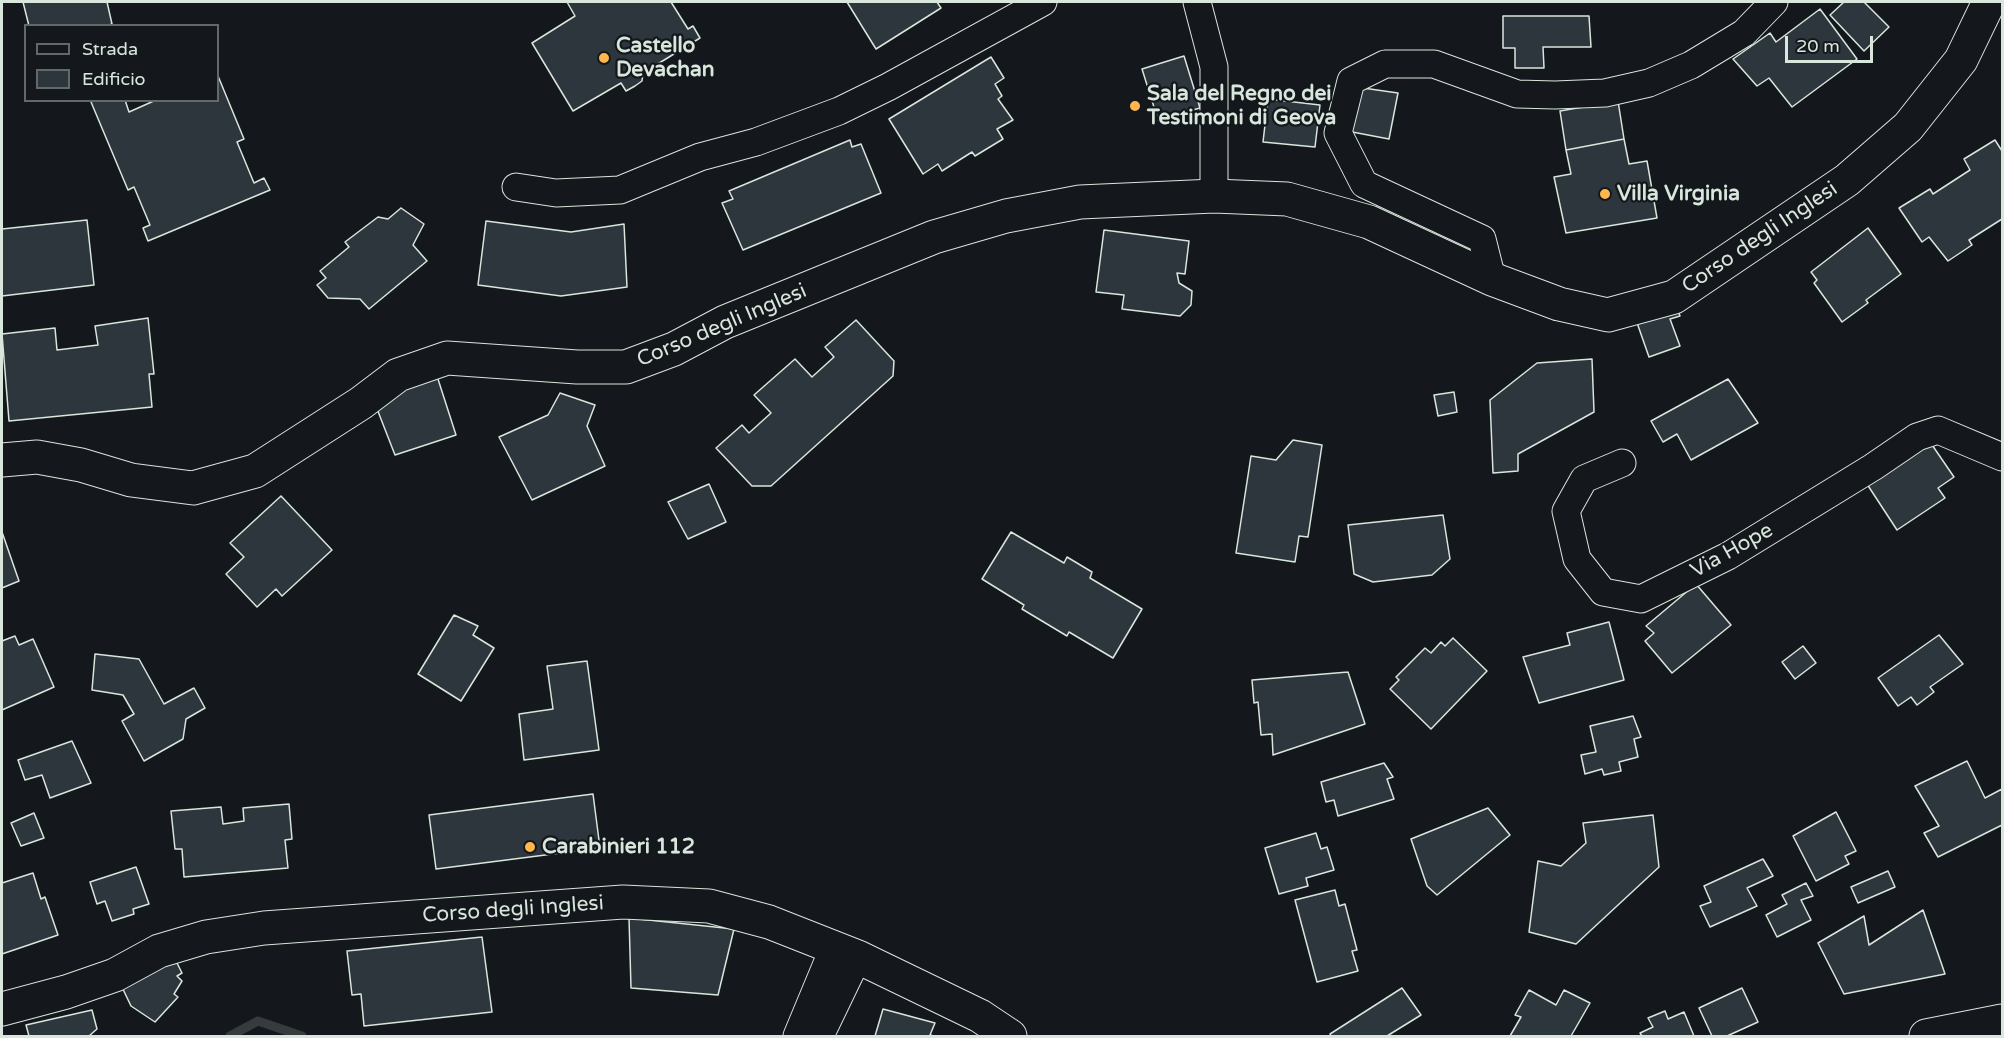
<!DOCTYPE html>
<style>
body{margin:0}
#map{position:relative;width:2004px;height:1038px;overflow:hidden;background:#14181c;font-family:"Varela Round",sans-serif}
canvas{display:block}
.frame{position:absolute;inset:0;border:3px solid #d8e6dc;pointer-events:none}
.legend{position:absolute;left:24px;top:24px;width:195px;height:78px;box-sizing:border-box;background:#14181c;border:2px solid #626a69;margin:0;padding:8px 10px;list-style:none;font-size:18px;color:#d8e6dc}
.legend li{display:flex;align-items:center;gap:12px;height:30px}
.legend b{width:30px;border:2px solid #626a69}
.scale{position:absolute;left:1785px;top:36px;width:88px;height:27px;box-sizing:border-box;border:3px solid #d8e6dc;border-top:0;padding-left:8px;font-size:18px;line-height:21px;white-space:nowrap;color:#d8e6dc;-webkit-text-stroke:4px #14181c;paint-order:stroke}
</style>
<div id="map">
<canvas width="2004" height="1038"></canvas>
<div class="frame"></div>
<ul class="legend">
<li><b style="height:8px;background:#14181c"></b>Strada</li>
<li><b style="height:16px;background:#2c363c"></b>Edificio</li>
</ul>
<div class="scale">20 m</div>
</div>
<script>
const c = document.querySelector('canvas').getContext('2d');
c.lineJoin = 'round';
const shape = rows => new Path2D(rows.map(r => 'M' + r).join(''));
function trace(path, color, width, dash) { c.strokeStyle = color; c.lineWidth = width; c.lineCap = dash ? 'butt' : 'round'; c.setLineDash(dash || []); c.stroke(path); }
function fill(path, color) { c.fillStyle = color; c.fill(path, 'evenodd'); }
function drawText(font, color, halo, rows, align = 'center') {
  c.font = font + ' "Varela Round",sans-serif'; c.lineWidth = 4.5; c.setLineDash([]); c.textBaseline = 'middle'; c.strokeStyle = halo; c.fillStyle = color; for (const [text, x, y, turn = 0] of rows) {
    c.save(); c.translate(x, y); c.rotate((+turn || 0) * Math.PI / 180); c.textAlign = isNaN(turn) ? turn : align; if (halo) c.strokeText(text, 0, 0); c.fillText(text, 0, 0); c.restore();
  }
}
trace(shape([
 [230,1036,258,1021,302,1036]
]), '#363b3e', 9);
const building = shape([
 [23,2,107,2,112,24,106,26,29,26,23,2],
 [567,2,671,2,688,29,693,26,700,38,643,73,642,81,635,86,626,91,621,83,573,111,532,43,575,16,567,2],
 [847,2,937,2,941,8,876,49,847,2],
 [1844,2,1864,2,1889,27,1864,51,1830,15,1844,2],
 [1820,9,1857,59,1792,107,1769,78,1757,86,1733,59,1770,33,1776,42,1820,9],
 [1503,16,1589,16,1591,47,1543,47,1544,68,1515,68,1515,48,1503,48,1503,16],
 [1184,56,1200,108,1158,120,1142,69,1184,56],
 [991,57,1004,78,995,84,1002,96,998,99,1013,120,997,129,1003,139,975,156,972,152,942,171,938,164,923,174,889,119,991,57],
 [218,76,244,139,237,142,254,183,264,178,270,190,148,241,143,228,150,225,134,187,128,190,91,102,95,100,125,100,129,112,156,100,218,100,218,76],
 [1356,87,1398,93,1389,139,1347,131,1356,87],
 [1268,99,1320,105,1315,147,1263,142,1268,99],
 [1618,101,1624,139,1566,150,1560,111,1618,101],
 [1624,139,1629,164,1647,161,1657,218,1566,233,1554,177,1571,174,1566,150,1624,139],
 [850,140,852,147,861,144,881,193,743,250,722,203,733,199,729,191,850,140],
 [1995,140,2002,151,2002,219,1969,240,1972,245,1948,261,1929,237,1922,242,1899,208,1930,189,1933,194,1970,170,1964,159,1995,140],
 [401,208,424,224,413,245,427,261,369,309,360,299,328,298,317,285,326,278,320,271,349,247,345,242,378,217,388,219,401,208],
 [87,220,94,285,2,296,2,229,87,220],
 [486,221,571,232,624,224,627,287,561,296,478,285,486,221],
 [1868,228,1901,274,1866,300,1868,303,1842,322,1814,283,1817,280,1811,272,1868,228],
 [1104,230,1189,241,1185,274,1177,273,1179,283,1192,291,1191,305,1180,316,1122,309,1124,295,1096,292,1104,230],
 [1675,302,1680,316,1670,319,1680,346,1649,357,1635,317,1675,302],
 [148,318,154,374,149,374,152,407,9,421,2,334,55,328,57,350,98,345,95,326,148,318],
 [856,320,894,361,893,376,771,486,752,486,716,448,742,425,749,433,771,413,754,395,795,359,812,377,834,357,825,347,856,320],
 [1592,359,1594,412,1518,454,1518,471,1493,473,1490,400,1537,363,1592,359],
 [437,376,456,435,395,455,372,396,437,376],
 [1728,379,1758,423,1691,460,1677,434,1663,442,1651,421,1728,379],
 [1454,392,1457,412,1438,416,1434,395,1454,392],
 [560,393,595,405,587,426,605,466,532,500,499,437,548,415,560,393],
 [1928,439,1954,477,1938,488,1945,498,1897,530,1865,481,1928,439],
 [1293,440,1322,445,1308,537,1299,536,1295,562,1236,553,1251,456,1276,460,1293,440],
 [709,484,726,522,688,539,668,502,709,484],
 [281,496,332,550,282,596,276,589,257,607,226,574,244,557,230,543,281,496],
 [1443,515,1450,559,1432,575,1373,582,1354,574,1348,525,1443,515],
 [2,532,19,581,2,588,2,532],
 [1011,532,1064,563,1067,557,1092,572,1090,578,1142,609,1113,658,1069,632,1067,636,1022,609,1024,605,982,579,1011,532],
 [1696,584,1731,625,1672,673,1645,641,1654,633,1646,626,1696,584],
 [454,615,478,626,473,635,494,648,461,701,418,674,454,615],
 [1609,622,1624,680,1539,703,1523,657,1570,645,1567,633,1609,622],
 [1939,635,1963,664,1930,687,1934,692,1917,705,1911,697,1898,706,1878,678,1939,635],
 [15,636,19,645,33,639,54,687,2,710,2,641,15,636],
 [1453,638,1487,671,1431,729,1390,689,1399,680,1396,677,1425,648,1431,653,1441,642,1445,646,1453,638],
 [1803,646,1816,663,1795,679,1782,662,1803,646],
 [95,654,139,659,164,704,194,688,205,708,186,719,183,739,144,761,122,721,134,714,123,695,92,690,95,654],
 [587,661,599,750,524,760,519,714,553,709,547,666,587,661],
 [1348,672,1365,724,1273,755,1272,734,1261,735,1258,702,1254,703,1252,680,1348,672],
 [1633,716,1641,737,1634,739,1638,757,1619,762,1621,771,1604,775,1602,769,1585,774,1581,755,1596,752,1590,726,1633,716],
 [72,741,91,783,50,798,42,775,25,780,18,760,72,741],
 [1967,761,1985,798,2002,789,2002,825,1938,857,1924,833,1939,826,1915,786,1967,761],
 [1384,763,1393,777,1387,779,1394,799,1338,816,1334,800,1326,802,1321,782,1384,763],
 [593,794,600,848,436,869,429,815,593,794],
 [289,804,292,839,285,840,288,868,184,877,182,849,175,849,171,811,221,807,223,824,244,821,243,808,289,804],
 [1488,808,1510,835,1437,895,1427,886,1411,839,1488,808],
 [1836,812,1856,851,1845,856,1849,864,1816,881,1793,836,1836,812],
 [34,813,44,838,21,846,11,823,34,813],
 [1653,815,1659,867,1576,944,1529,932,1538,861,1561,866,1586,843,1583,823,1653,815],
 [1316,833,1321,849,1327,847,1334,870,1306,878,1308,886,1279,894,1265,848,1316,833],
 [1763,859,1773,876,1747,888,1757,906,1710,927,1700,906,1711,902,1704,886,1763,859],
 [136,867,149,904,133,909,134,914,112,921,105,901,97,904,90,882,136,867],
 [1888,871,1895,887,1858,903,1851,887,1888,871],
 [33,873,41,899,45,897,58,935,2,954,2,883,33,873],
 [1806,883,1813,896,1801,900,1811,920,1777,937,1766,915,1787,904,1782,895,1806,883],
 [1335,890,1339,906,1345,904,1357,950,1352,951,1358,971,1317,982,1295,900,1335,890],
 [1923,910,1945,974,1844,994,1818,943,1864,916,1869,945,1923,910],
 [629,918,734,929,718,995,631,988,629,918],
 [482,937,492,1012,364,1026,361,994,352,995,347,951,482,937],
 [174,957,182,973,177,976,182,981,174,994,178,997,155,1022,131,1006,120,983,174,957],
 [1402,988,1421,1015,1387,1036,1331,1036,1330,1034,1402,988],
 [1742,988,1758,1022,1727,1036,1712,1036,1699,1008,1742,988],
 [1529,990,1556,1005,1564,990,1590,1003,1571,1036,1510,1036,1521,1017,1515,1015,1529,990],
 [883,1009,935,1023,930,1035,934,1036,875,1036,883,1009],
 [92,1010,97,1029,89,1036,29,1036,26,1025,92,1010],
 [1665,1011,1668,1019,1684,1012,1694,1036,1642,1036,1640,1033,1653,1027,1648,1018,1665,1011]
]);
fill(building, '#2c363c');
trace(building, '#d8e6dc', 1.5);
const minor = shape([
 [1197,2,1214,67,1214,196],
 [516,187,556,193,620,190,700,157,756,142,839,111,888,87,1043,2],
 [1492,279,1482,239,1364,184,1338,133,1351,81,1385,64,1434,64,1517,94,1555,95,1605,93,1649,83,1691,65,1744,33,1774,2],
 [1622,463,1584,479,1566,511,1577,559,1603,592,1641,599,1728,556,1873,467,1917,437,1938,430,2002,457],
 [797,1036,834,947],
 [820,1036,858,957]
]);
const secondary = shape([
 [2,460,37,457,81,465,131,480,193,488,255,471,361,403,398,375,447,358,577,367,626,367,674,349,725,322,934,237,1006,216,1080,202,1214,196,1287,199,1369,222,1492,279,1559,304,1608,315,1674,297,1847,180,1908,127,1961,60,1989,2],
 [2,1009,66,992,115,975,159,951,206,937,264,928,623,902,709,906,769,922,858,957,980,1016,1010,1036],
 [1926,1036,2002,1021]
]);
trace(minor, '#d8e6dc', 29);
trace(secondary, '#d8e6dc', 35);
trace(minor, '#14181c', 27);
trace(secondary, '#14181c', 33);
for (const [x, y, r, color] of [
 [604,58,6,"#ffb74d"],
 [1135,106,6,"#ffb74d"],
 [1605,194,6,"#ffb74d"],
 [530,847,6,"#ffb74d"]
]) { const dot = new Path2D(); dot.arc(x, y, r, 0, 2 * Math.PI); c.fillStyle = color; c.fill(dot); trace(dot, '#14181c', 2); }
drawText('bold 21px', '#d8e6dc', '#14181c', [
 ["Castello",616,46],
 ["Devachan",616,70],
 ["Sala del Regno dei",1147,94],
 ["Testimoni di Geova",1147,118],
 ["Villa Virginia",1617,194],
 ["Carabinieri 112",542,847]
], 'left');
drawText('21px', '#d8e6dc', '#14181c', [
 ["Corso degli Inglesi",1760,238,-34],
 ["Corso degli Inglesi",722,326,-23],
 ["Via Hope",1732,551,-29],
 ["Corso degli Inglesi",513,910,-4]
]);
</script>
